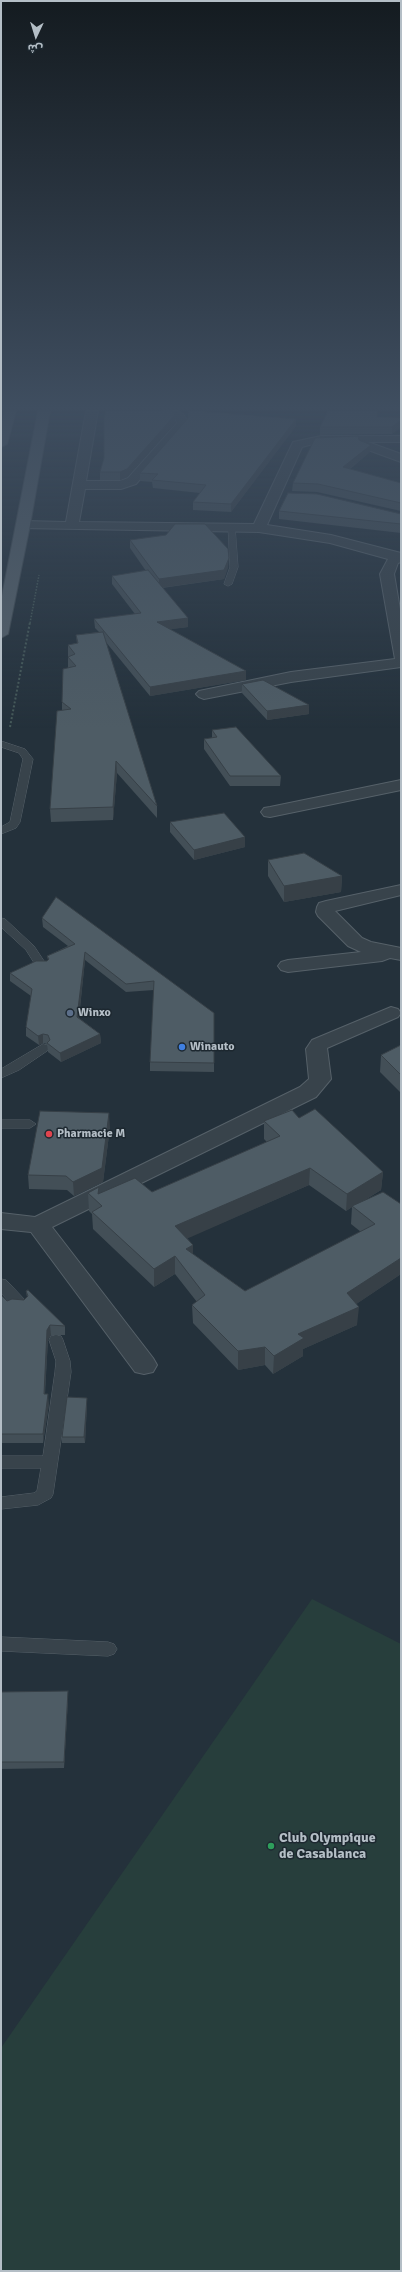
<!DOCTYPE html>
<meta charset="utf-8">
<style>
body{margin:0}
#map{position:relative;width:402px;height:2272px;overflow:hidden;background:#24313b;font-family:Signika,"Noto Sans Arabic",sans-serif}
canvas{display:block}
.frame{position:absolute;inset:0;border:2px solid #b4bec6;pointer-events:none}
.north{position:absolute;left:16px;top:16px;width:40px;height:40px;-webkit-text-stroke:3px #1d2830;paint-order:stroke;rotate:184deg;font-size:11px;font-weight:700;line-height:16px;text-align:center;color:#b4bec6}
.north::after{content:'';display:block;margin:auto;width:14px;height:18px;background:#b4bec6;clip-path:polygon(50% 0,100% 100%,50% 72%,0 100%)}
</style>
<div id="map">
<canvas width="402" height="2272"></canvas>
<div class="frame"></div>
<div class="north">ش</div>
</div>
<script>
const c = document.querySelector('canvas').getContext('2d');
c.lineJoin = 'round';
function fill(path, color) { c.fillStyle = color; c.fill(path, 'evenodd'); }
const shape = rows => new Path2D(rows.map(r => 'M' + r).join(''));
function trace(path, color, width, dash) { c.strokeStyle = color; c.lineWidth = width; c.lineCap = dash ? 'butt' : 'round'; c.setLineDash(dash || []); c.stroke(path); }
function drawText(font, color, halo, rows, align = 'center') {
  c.font = font + ' Signika,sans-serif'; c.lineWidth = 3; c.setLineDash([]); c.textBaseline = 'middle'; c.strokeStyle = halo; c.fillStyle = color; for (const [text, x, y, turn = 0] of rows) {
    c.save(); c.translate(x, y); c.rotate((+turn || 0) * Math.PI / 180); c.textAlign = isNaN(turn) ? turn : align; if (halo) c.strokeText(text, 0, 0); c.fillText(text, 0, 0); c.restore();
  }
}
fill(shape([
 [312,1599,401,1644,401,2271,1,2271,1,2048]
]), '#273e3c');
const service = shape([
 [228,525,235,527,238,567,232,584,228,586,224,584,230,567,228,525],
 [1,741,25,749,33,759,20,822,16,828,1,834,1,827,10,822,23,759,19,753,1,747,1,741],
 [1,918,5,919,34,946,48,967,46,969,38,969,26,950,1,927,1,918],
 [43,1044,47,1045,49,1048,47,1051,19,1070,1,1078,1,1069,43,1044],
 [1,1120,30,1120,36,1124,30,1128,1,1128,1,1120],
 [1,1279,6,1280,25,1300,27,1304,25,1308,15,1308,1,1293,1,1279],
 [56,1335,61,1336,63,1340,70,1361,71,1372,53,1494,51,1498,38,1505,1,1509,1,1497,34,1493,37,1491,41,1468,1,1468,1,1456,43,1456,55,1372,56,1361,49,1340,51,1336,56,1335],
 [1,1637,108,1642,114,1644,117,1649,114,1654,108,1656,1,1651,1,1637]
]);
const minor = shape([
 [86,411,98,411,86,481,120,481,128,478,177,423,175,418,163,411,178,411,183,414,189,423,136,484,121,489,85,489,79,522,254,524,293,442,321,436,401,436,401,442,368,442,401,454,401,462,360,447,358,445,360,442,321,442,302,447,267,525,331,535,401,553,401,562,398,563,394,574,401,615,401,667,291,682,204,699,199,697,196,694,199,691,291,672,395,659,380,574,388,559,330,543,259,532,19,528,18,525,19,522,24,521,66,522,86,411],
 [401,780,401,790,270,817,264,816,261,812,264,808,270,807,401,780],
 [401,885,401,895,335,911,362,938,371,942,401,948,401,960,390,958,382,961,288,972,281,970,278,966,281,962,288,960,361,952,348,946,318,916,316,912,317,907,319,903,326,901,401,885],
 [391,1007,398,1009,401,1013,398,1017,327,1048,331,1079,316,1097,52,1227,153,1358,157,1365,153,1372,144,1374,135,1372,31,1232,1,1229,1,1213,35,1217,300,1087,309,1079,306,1049,312,1040,391,1007]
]);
const primary = shape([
 [5,411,16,411,7,444,1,447,1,425,5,411],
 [38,411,50,411,30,525,8,634,1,638,1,601,38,411]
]);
trace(service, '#566169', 1);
trace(minor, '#566169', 2);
trace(primary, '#414c54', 2);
trace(shape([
 [30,623,39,575]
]), '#465a59', 1.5, [1.5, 1.5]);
trace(shape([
 [10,727,30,622]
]), '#465a59', 2, [2, 2]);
fill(service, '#38434b');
fill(minor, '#38434b');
fill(primary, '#56626b');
fill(shape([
 [188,411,296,419,296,426,231,512,193,510,193,502,200,493,153,488,152,482,140,481,140,473,188,419],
 [377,417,401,418,401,427,392,434,320,435,320,427],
 [175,423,127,477,120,480,100,480,100,472,104,458],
 [370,452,350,469,401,483,401,511,317,492,292,491,293,483],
 [279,511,401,514,401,533,279,519],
 [130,540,228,567,224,579,162,588,188,618,188,627,170,629,246,671,246,680,150,696,105,641,157,806,157,818,117,773,113,820,51,822,50,809,62,710,62,702,68,667,68,645,77,643,76,635,99,632,95,628,94,619,135,614,112,584,112,576,146,571,130,548],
 [242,684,309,714,267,720,242,693],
 [212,730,281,776,280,786,230,786,204,749,204,739,212,738],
 [170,822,245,847,194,860,170,832],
 [268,860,342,876,341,892,284,902,268,876],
 [42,918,214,1013,214,1072,150,1071,150,1062,154,990,126,992,85,960,79,1018,100,1034,101,1043,61,1062,48,1052,47,1044,43,1043,39,1045,26,1036,26,1027,31,996,10,981,10,973,47,961,48,960,47,956,68,946,43,927],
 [401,1045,401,1093,380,1072,381,1055],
 [299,1118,383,1172,381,1190,360,1203,401,1204,401,1274,356,1304,357,1325,303,1349,303,1356,273,1374,265,1365,238,1370,193,1323,192,1305,197,1302,175,1274,154,1287,93,1229,92,1214,89,1211,88,1193,100,1193,152,1192,267,1142,264,1139,264,1121],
 [309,1185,346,1211,352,1207,351,1224,361,1232,245,1291,193,1254,193,1245,187,1238],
 [110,1127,103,1182,74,1196,67,1190,29,1189,28,1175],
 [26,1291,65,1326,65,1335,51,1335,48,1339,45,1394,49,1404,43,1443,1,1443,1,1295,7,1301,24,1300,27,1297],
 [87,1404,85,1443,62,1443,62,1437],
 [1,1692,68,1698,64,1768,1,1769]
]), '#434f57');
fill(shape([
 [175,415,175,423,127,477,120,480,120,472],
 [296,419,296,426,231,512,231,504],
 [401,420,401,427,392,434,392,427],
 [371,445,370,452,343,474,343,467],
 [229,558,228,567,224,579,159,588,159,579],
 [188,618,188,627,157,631,157,622],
 [246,671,246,680,150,696,150,687],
 [309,705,309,714,267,720,267,711],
 [116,761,117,773,113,820,113,807],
 [245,837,245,847,194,860,194,850],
 [342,876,341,892,284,902,284,886],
 [85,952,85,960,78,1025,77,1017],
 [43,1034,43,1043,39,1045,38,1036],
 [100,1034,101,1043,61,1062,60,1053],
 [109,1113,110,1127,103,1182,74,1196,73,1182],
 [310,1168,309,1185,175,1244,175,1226],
 [383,1172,381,1190,353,1207,352,1206,352,1207,346,1211,347,1194],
 [193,1245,193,1263,186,1249],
 [175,1256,175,1274,154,1287,154,1269],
 [401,1258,401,1274,346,1311,347,1293],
 [359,1307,357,1325,303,1349,303,1356,273,1374,274,1356,298,1334],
 [50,1325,51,1335,48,1339,44,1404,44,1394,47,1330],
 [265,1347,265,1365,238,1370,238,1351],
 [48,1394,49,1404,43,1443,43,1434],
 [87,1398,87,1404,85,1443,84,1437],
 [68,1691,68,1698,64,1768,64,1762]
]), '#374047');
const building = shape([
 [106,411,172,411,175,415,127,469,120,472,100,472,104,458,104,418,106,411],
 [188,411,193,411,296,419,231,504,193,502,206,485,152,480,158,474,140,473,190,416,188,411],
 [328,411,377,411,377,417,401,418,401,420,392,427,320,427,328,411],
 [358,436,359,440,371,445,343,467,401,483,401,503,318,484,293,483,315,438,358,436],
 [288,493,317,494,401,514,401,524,279,511,288,493],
 [175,524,205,524,228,549,229,558,224,570,159,579,130,540,166,535,175,524],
 [148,570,188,618,157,622,246,671,150,687,94,619,141,613,112,576,148,570],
 [103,632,157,806,116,761,113,807,50,809,57,711,71,709,62,702,63,669,76,666,68,657,75,654,68,645,78,643,76,635,103,632],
 [263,680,309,705,267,711,242,684,263,680],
 [236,727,281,776,230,776,204,739,217,737,212,730,236,727],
 [224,813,245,837,194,850,170,822,224,813],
 [304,853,342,876,284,886,268,860,304,853],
 [56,897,214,1013,214,1063,150,1062,154,981,126,984,85,952,77,1017,100,1034,60,1053,47,1043,50,1040,48,1035,43,1034,38,1036,26,1027,32,989,10,973,36,961,47,961,49,959,47,956,75,944,42,918,56,897],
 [401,1045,401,1075,381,1055,401,1045],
 [315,1109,383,1172,347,1194,310,1168,175,1226,193,1245,186,1249,245,1291,375,1224,352,1206,383,1192,401,1204,401,1258,347,1293,359,1307,298,1334,304,1338,274,1356,265,1347,238,1351,192,1305,205,1295,175,1256,154,1269,92,1212,102,1206,88,1193,99,1187,98,1194,135,1178,152,1192,280,1136,264,1121,292,1110,299,1118,315,1109],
 [40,1111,109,1113,102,1168,73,1182,66,1176,28,1175,40,1111],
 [28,1290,65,1326,50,1325,47,1330,44,1394,48,1394,43,1434,1,1434,1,1295,7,1301,12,1299,24,1300,28,1296,26,1291,28,1290],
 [67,1397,87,1398,84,1437,62,1437,67,1397],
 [68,1691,64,1762,1,1762,1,1692,68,1691]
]);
fill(building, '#4e5c65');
trace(building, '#374047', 1);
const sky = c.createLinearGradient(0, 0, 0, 729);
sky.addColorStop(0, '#141b20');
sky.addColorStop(0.56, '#3f4e60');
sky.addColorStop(1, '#3f4e6000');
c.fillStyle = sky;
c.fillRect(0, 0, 402, 729);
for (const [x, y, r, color] of [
 [70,1013,4,"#5c6f8a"],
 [182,1047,4,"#3f7fe0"],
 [49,1134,4,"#e0444e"],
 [271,1846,4,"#2e9e5b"]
]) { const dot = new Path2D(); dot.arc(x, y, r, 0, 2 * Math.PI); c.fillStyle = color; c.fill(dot); trace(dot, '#1d2830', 1.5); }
drawText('bold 12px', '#b4bec6', '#1d2830', [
 ["Winxo",78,1013],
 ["Winauto",190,1047],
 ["Pharmacie M",57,1134]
], 'left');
drawText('bold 14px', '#b4bec6', '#1d2830', [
 ["Club Olympique",279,1838],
 ["de Casablanca",279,1854]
], 'left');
</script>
